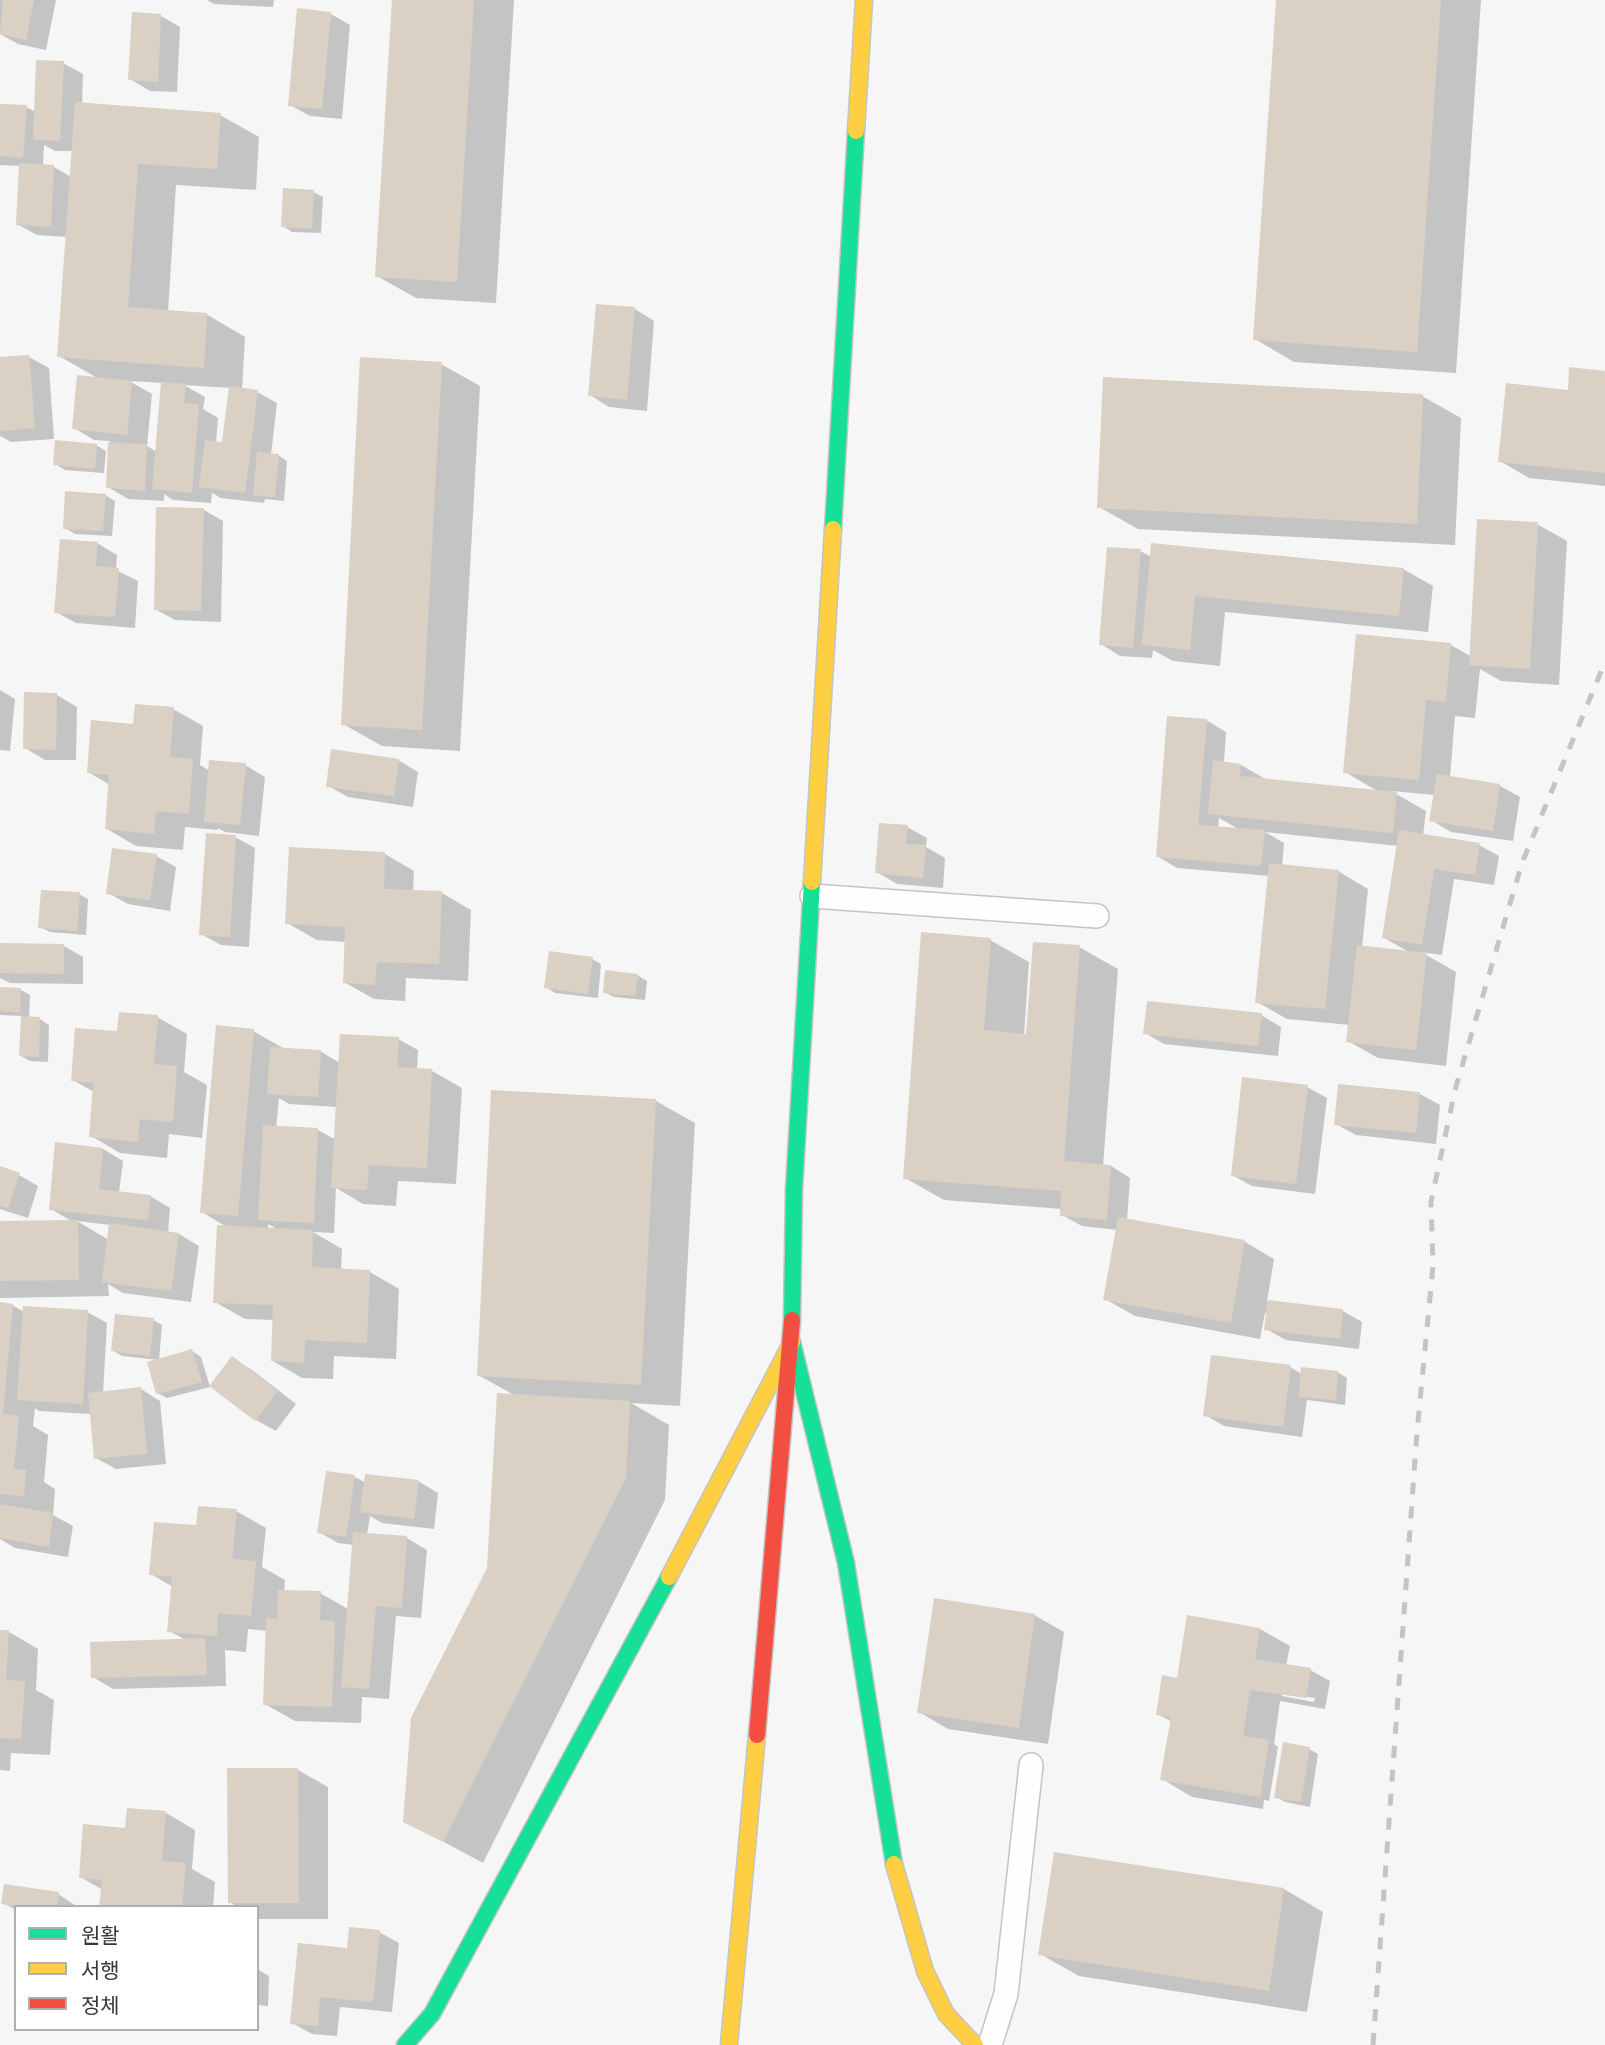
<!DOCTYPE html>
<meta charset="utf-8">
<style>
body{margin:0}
#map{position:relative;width:1605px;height:2045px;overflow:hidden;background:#f6f6f7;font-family:Commissioner,"Noto Sans KR",sans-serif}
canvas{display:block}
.legend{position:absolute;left:14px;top:1905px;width:245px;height:126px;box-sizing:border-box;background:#fff;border:2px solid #afafb0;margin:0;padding:9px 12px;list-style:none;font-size:21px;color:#383739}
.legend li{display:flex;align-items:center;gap:14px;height:35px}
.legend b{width:35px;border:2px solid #afafb0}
</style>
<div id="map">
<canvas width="1605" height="2045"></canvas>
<ul class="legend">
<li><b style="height:9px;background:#16e098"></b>원활</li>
<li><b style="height:9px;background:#ffcf43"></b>서행</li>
<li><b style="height:9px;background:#f24e42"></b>정체</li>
</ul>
</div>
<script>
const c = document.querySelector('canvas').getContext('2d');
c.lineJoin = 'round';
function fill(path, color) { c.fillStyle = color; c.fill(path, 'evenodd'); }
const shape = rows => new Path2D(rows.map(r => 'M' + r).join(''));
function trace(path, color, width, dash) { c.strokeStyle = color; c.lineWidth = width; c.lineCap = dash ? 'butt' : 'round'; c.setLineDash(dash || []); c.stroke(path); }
fill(shape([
 [0,0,56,0,46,50,18,44,0,34],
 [207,0,274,0,273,7,214,4],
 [394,0,514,0,496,303,416,298,377,276],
 [1278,0,1481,0,1456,373,1294,362,1255,339],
 [331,14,350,25,342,119,310,116,290,105],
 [161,16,180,27,177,92,150,91,130,79],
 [63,63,83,74,82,105,220,115,259,137,256,190,176,185,168,312,206,314,245,337,242,390,257,392,277,403,271,455,278,455,287,461,284,501,265,499,264,503,221,498,212,493,211,503,173,500,164,494,164,501,128,499,108,487,110,441,94,440,74,428,99,379,59,356,67,237,37,235,17,224,20,166,0,165,0,105,26,107,36,112],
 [44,145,55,151,73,151,71,177,54,167,43,166],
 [129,381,163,383,157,452,147,446,152,394],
 [184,385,230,388,223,444,216,443,218,418,203,409,205,397],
 [313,192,323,197,321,233,292,232,283,226],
 [635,309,654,321,647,411,609,407,590,395],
 [29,357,49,368,54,439,11,442,0,436,0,359],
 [441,364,480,386,460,751,382,746,343,724],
 [1605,373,1605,486,1529,478,1500,461,1569,392],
 [1422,396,1461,418,1455,545,1138,529,1099,507],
 [96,445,106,451,104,473,65,470,55,464],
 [105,495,115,501,112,536,75,534,65,528],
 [204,510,223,521,221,622,175,620,155,609],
 [1537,524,1567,541,1559,685,1501,681,1480,669,1475,718,1455,716,1450,778,1500,786,1520,797,1513,841,1451,832,1431,820,1435,795,1391,791,1426,811,1423,836,1479,845,1499,856,1494,885,1454,879,1442,955,1421,952,1456,972,1446,1066,1378,1058,1348,1041,1350,1025,1287,1019,1257,1002,1270,876,1177,868,1157,856,1206,720,1226,732,1224,763,1241,765,1267,780,1379,792,1345,772,1451,645,1472,657],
 [1219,818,1240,830,1218,828],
 [1265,832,1398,846,1384,938,1411,953,1362,947,1368,889,1338,871,1282,866,1284,843],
 [97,543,117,555,116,570,138,581,135,628,76,623,56,612],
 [1140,551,1152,557,1403,569,1433,586,1428,632,1225,612,1220,666,1173,661,1153,650,1152,658,1120,656,1101,644],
 [0,690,15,699,10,751,0,750],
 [57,695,77,707,76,760,45,760,25,748],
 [173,709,203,726,200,765,210,771,245,765,265,777,259,836,225,832,218,828,218,830,185,827,183,850,136,846,107,829,110,785,88,772,135,725],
 [398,760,418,772,413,807,348,797,328,786],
 [907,827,927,838,926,847,945,858,943,888,897,884,877,872],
 [235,837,255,848,249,947,221,945,201,934],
 [385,854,414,871,413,892,442,893,471,910,468,981,406,978,405,1001,374,999,344,982,346,942,317,940,287,923],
 [156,856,176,867,170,911,128,904,108,893],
 [79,894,88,899,86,935,50,932,40,927],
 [990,940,1029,962,1024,1036,1028,1036,1079,947,1118,969,1103,1166,1111,1166,1130,1178,1127,1221,1245,1242,1274,1259,1267,1301,1343,1311,1362,1322,1359,1349,1286,1340,1266,1329,1268,1313,1265,1313,1260,1339,1135,1316,1105,1299,1117,1230,1082,1226,1062,1215,1062,1209,944,1200,905,1178],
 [0,945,64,946,83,957,83,984,10,983,0,978],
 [592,959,601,964,598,998,555,993,546,987],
 [637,975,647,981,645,1000,614,997,604,992],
 [0,988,21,990,30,995,29,1019,40,1019,49,1025,48,1062,30,1061,21,1056,22,1016,0,1015],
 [1261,1015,1281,1027,1278,1056,1164,1044,1145,1033],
 [157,1017,187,1034,184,1072,207,1085,202,1138,169,1134,167,1158,120,1153,91,1136,94,1092,73,1080,119,1033],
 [253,1031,283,1048,320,1051,340,1063,398,1039,418,1050,417,1070,432,1071,462,1088,456,1184,398,1181,396,1206,363,1204,336,1188,334,1233,313,1232,342,1249,341,1270,370,1272,399,1289,396,1359,334,1356,333,1379,302,1378,273,1361,274,1320,245,1319,215,1302,228,1228,202,1212],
 [279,1098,289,1104,338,1107,336,1140,318,1130,276,1128],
 [268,1224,279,1230,268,1230],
 [1340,1086,1420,1094,1440,1105,1436,1144,1356,1135,1336,1124],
 [1307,1087,1327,1098,1315,1194,1252,1186,1232,1175],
 [656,1101,695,1123,680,1406,631,1403,669,1425,665,1500,483,1863,405,1821,489,1568,514,1395,478,1375],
 [57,1144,103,1149,123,1161,119,1193,150,1196,170,1208,168,1233,179,1234,199,1246,191,1302,123,1293,108,1284,109,1296,0,1298,0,1223,73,1222,51,1209],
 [77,1221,111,1225,109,1240],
 [0,1168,19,1175,38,1186,28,1218,0,1209],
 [0,1304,12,1305,24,1312,87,1312,107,1323,103,1393,141,1389,160,1401,166,1464,116,1469,96,1458,91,1414,39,1411,35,1408,33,1426,48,1435,44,1482,55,1489,53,1515,73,1526,68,1557,15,1548,0,1539],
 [153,1320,162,1325,159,1360,122,1356,112,1350],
 [192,1351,201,1357,210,1387,167,1398,157,1393],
 [233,1359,252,1370,296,1404,276,1431,256,1420,212,1386],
 [1290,1367,1302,1374,1337,1372,1347,1378,1345,1405,1307,1400,1302,1437,1224,1426,1205,1415],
 [355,1477,366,1483,418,1481,438,1493,434,1529,382,1523,370,1516,367,1535,407,1538,427,1550,421,1618,396,1616,389,1699,362,1697,361,1723,295,1721,265,1704,268,1631,248,1629,246,1652,225,1650,226,1686,113,1689,93,1677,186,1640,169,1631,173,1587,151,1574,198,1527,236,1511,266,1528,262,1567,285,1580,284,1592,320,1593,348,1609,354,1545,338,1543,319,1532],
 [1034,1615,1064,1632,1048,1744,948,1729,919,1712],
 [1189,1617,1260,1629,1290,1646,1286,1666,1310,1670,1330,1681,1325,1709,1280,1701,1274,1744,1278,1747,1269,1801,1264,1800,1263,1809,1192,1797,1162,1779,1172,1722,1158,1714,1178,1680],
 [1282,1693,1315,1698,1314,1702,1282,1696],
 [0,1631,9,1632,38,1649,36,1690,54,1700,50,1755,11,1753,10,1771,0,1770],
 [1309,1749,1318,1754,1310,1807,1285,1802,1276,1797],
 [298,1770,328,1787,328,1919,259,1919,257,1907,238,1907,229,1902],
 [166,1813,195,1830,192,1869,215,1882,213,1907,101,1907,103,1890,80,1877,127,1830],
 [1284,1889,1323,1912,1307,2012,1079,1976,1040,1954],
 [58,1894,78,1907,16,1907,16,1910,3,1903],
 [379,1932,399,1943,392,2012,340,2007,337,2036,312,2034,292,2023],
 [257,1969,269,1976,268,2006,257,2005]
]), '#0003');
fill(shape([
 [3,0,34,0,26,40,0,34],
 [392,0,474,0,457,282,375,277],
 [1276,0,1441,0,1417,352,1253,340],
 [297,8,331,12,322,109,288,106],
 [132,12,161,14,158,82,128,80],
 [36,60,64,61,60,141,33,140],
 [75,102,221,113,217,169,138,164,128,307,207,313,204,368,57,357],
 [0,104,27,105,23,158,0,156],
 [19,163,54,165,51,227,16,225],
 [283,188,314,190,312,229,281,227],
 [596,304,635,307,627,400,588,396],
 [29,355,35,428,0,431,0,357],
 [360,357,442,362,422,730,341,725],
 [1569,367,1605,371,1605,473,1498,462,1506,383,1568,390],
 [77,375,132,381,127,435,72,429],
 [1103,377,1423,394,1417,524,1097,508],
 [161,382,186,384,184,403,199,404,192,493,152,489],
 [229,386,258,390,245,493,199,487,205,440,222,442],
 [55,440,97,444,95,469,53,465],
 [108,442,147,444,145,491,106,488],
 [257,452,279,454,275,497,253,495],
 [65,491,106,494,103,531,63,529],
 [156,507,204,508,201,611,154,610],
 [1477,519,1538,522,1530,669,1469,665],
 [60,539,98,542,96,566,119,568,115,617,54,613],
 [1151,543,1404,568,1399,616,1195,596,1190,650,1142,645],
 [1107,547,1141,549,1133,648,1099,645],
 [1356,634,1451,643,1446,702,1426,700,1419,780,1343,773],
 [24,692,57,693,56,750,23,749],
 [135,704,174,707,170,757,193,759,189,814,156,811,154,834,105,829,109,775,87,773,91,720,133,724],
 [1167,716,1207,719,1198,825,1265,830,1261,866,1156,857],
 [331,749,399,759,394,796,326,787],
 [209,760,246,763,240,825,204,822],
 [1213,760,1241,764,1240,776,1397,792,1393,833,1208,814],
 [1437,774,1500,784,1493,831,1429,821],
 [879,823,908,825,906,844,926,845,923,878,875,873],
 [1399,830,1480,843,1475,875,1434,869,1422,945,1382,938],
 [206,833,236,835,230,937,199,935],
 [289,847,385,852,384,889,442,891,439,964,377,962,375,985,343,983,345,927,285,924],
 [112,848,157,854,150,900,106,894],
 [1269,863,1339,870,1325,1009,1255,1003],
 [41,890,80,892,77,931,38,928],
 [921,932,991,938,984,1030,1026,1034,1033,942,1080,945,1064,1161,1111,1165,1107,1220,1060,1216,1061,1191,903,1179],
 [0,943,64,944,64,974,0,973],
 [1357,945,1427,953,1416,1050,1346,1042],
 [549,951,593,957,588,994,544,988],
 [605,970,638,974,635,996,603,993],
 [0,987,21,988,20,1012,0,1011],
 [1147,1001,1262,1013,1258,1046,1143,1034],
 [119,1012,158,1015,154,1064,177,1066,173,1122,140,1119,138,1142,89,1137,93,1083,71,1081,75,1028,117,1031],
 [21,1016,40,1017,39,1057,19,1056],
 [216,1025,254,1029,238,1216,200,1213],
 [340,1034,399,1037,397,1067,432,1069,427,1168,369,1165,367,1190,331,1188],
 [270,1047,321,1050,318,1097,267,1094],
 [1242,1077,1308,1085,1296,1184,1231,1176],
 [1338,1084,1420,1092,1416,1133,1334,1125],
 [491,1090,656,1099,641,1385,477,1376],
 [263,1125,318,1128,314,1223,258,1220],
 [55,1142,103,1148,99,1189,151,1195,148,1220,49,1210],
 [0,1166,20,1173,8,1208,0,1206],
 [1118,1217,1245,1240,1231,1323,1103,1300],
 [78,1220,79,1280,0,1281,0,1221],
 [109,1223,179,1233,171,1291,102,1282],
 [217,1225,313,1230,312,1267,370,1270,367,1343,305,1340,304,1363,271,1361,273,1305,213,1303],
 [1268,1300,1343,1309,1340,1339,1264,1330],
 [0,1302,13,1304,3,1414,19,1416,14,1469,26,1470,24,1496,0,1494],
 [23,1306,88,1310,83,1404,17,1400],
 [115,1314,154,1318,150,1356,111,1351],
 [192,1349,202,1382,156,1394,147,1362],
 [1211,1355,1291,1365,1283,1427,1203,1416],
 [232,1356,278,1391,255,1421,209,1386],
 [1301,1367,1338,1371,1336,1400,1299,1397],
 [141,1387,147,1454,94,1459,88,1393],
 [497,1393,630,1401,626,1478,443,1842,403,1822,411,1718,487,1568],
 [326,1471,355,1475,346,1537,317,1533],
 [365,1474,419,1480,414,1519,360,1512],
 [0,1504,53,1513,49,1547,0,1538],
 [198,1506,237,1509,232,1559,256,1561,251,1616,218,1613,217,1636,167,1632,172,1577,149,1575,154,1522,196,1525],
 [353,1532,407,1536,402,1608,376,1606,369,1689,341,1687],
 [278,1590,321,1591,320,1620,335,1621,332,1707,263,1705,266,1618,277,1619],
 [934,1598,1035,1614,1019,1728,917,1713],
 [1187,1615,1260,1628,1255,1659,1311,1668,1306,1698,1250,1690,1243,1736,1269,1740,1260,1797,1160,1780,1171,1717,1156,1715,1162,1675,1177,1678],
 [0,1630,9,1630,6,1680,25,1681,21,1739,0,1738],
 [205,1638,207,1675,91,1678,90,1642],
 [1283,1742,1310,1747,1301,1802,1274,1798],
 [227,1768,298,1768,299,1903,228,1903],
 [127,1808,166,1811,162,1861,186,1863,182,1907,99,1907,102,1880,79,1878,83,1824,125,1828],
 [1054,1852,1284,1888,1269,1991,1038,1955],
 [4,1884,59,1892,57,1907,23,1907,1,1904],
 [349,1927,380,1930,373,2002,320,1997,318,2026,290,2024,298,1943,347,1948]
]), '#dad0c4');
const lane = shape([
 [812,896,1097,916],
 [990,2045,1006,1994,1031,1765]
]);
const fast = shape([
 [833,529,856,131],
 [792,1320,794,1189,812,882],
 [792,1342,846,1563,894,1864],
 [405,2045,432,2014,669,1577]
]);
const slow = shape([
 [856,131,864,0],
 [812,882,833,529],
 [669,1577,792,1342],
 [894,1864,925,1971,946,2014,975,2045],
 [729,2045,757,1735]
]);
const jam = shape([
 [757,1735,792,1320]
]);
trace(lane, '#c4c4c4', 26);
trace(fast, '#c4c4c4', 19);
trace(slow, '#c4c4c4', 19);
trace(jam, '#c4c4c4', 19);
trace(lane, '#fefefe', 23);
trace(fast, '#16e098', 16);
trace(slow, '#ffcf43', 16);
trace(jam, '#f24e42', 16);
trace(shape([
 [1373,2045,1417,1432,1433,1266,1431,1202,1455,1090,1522,863,1605,662]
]), '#c4c4c5', 5, [12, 12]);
</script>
